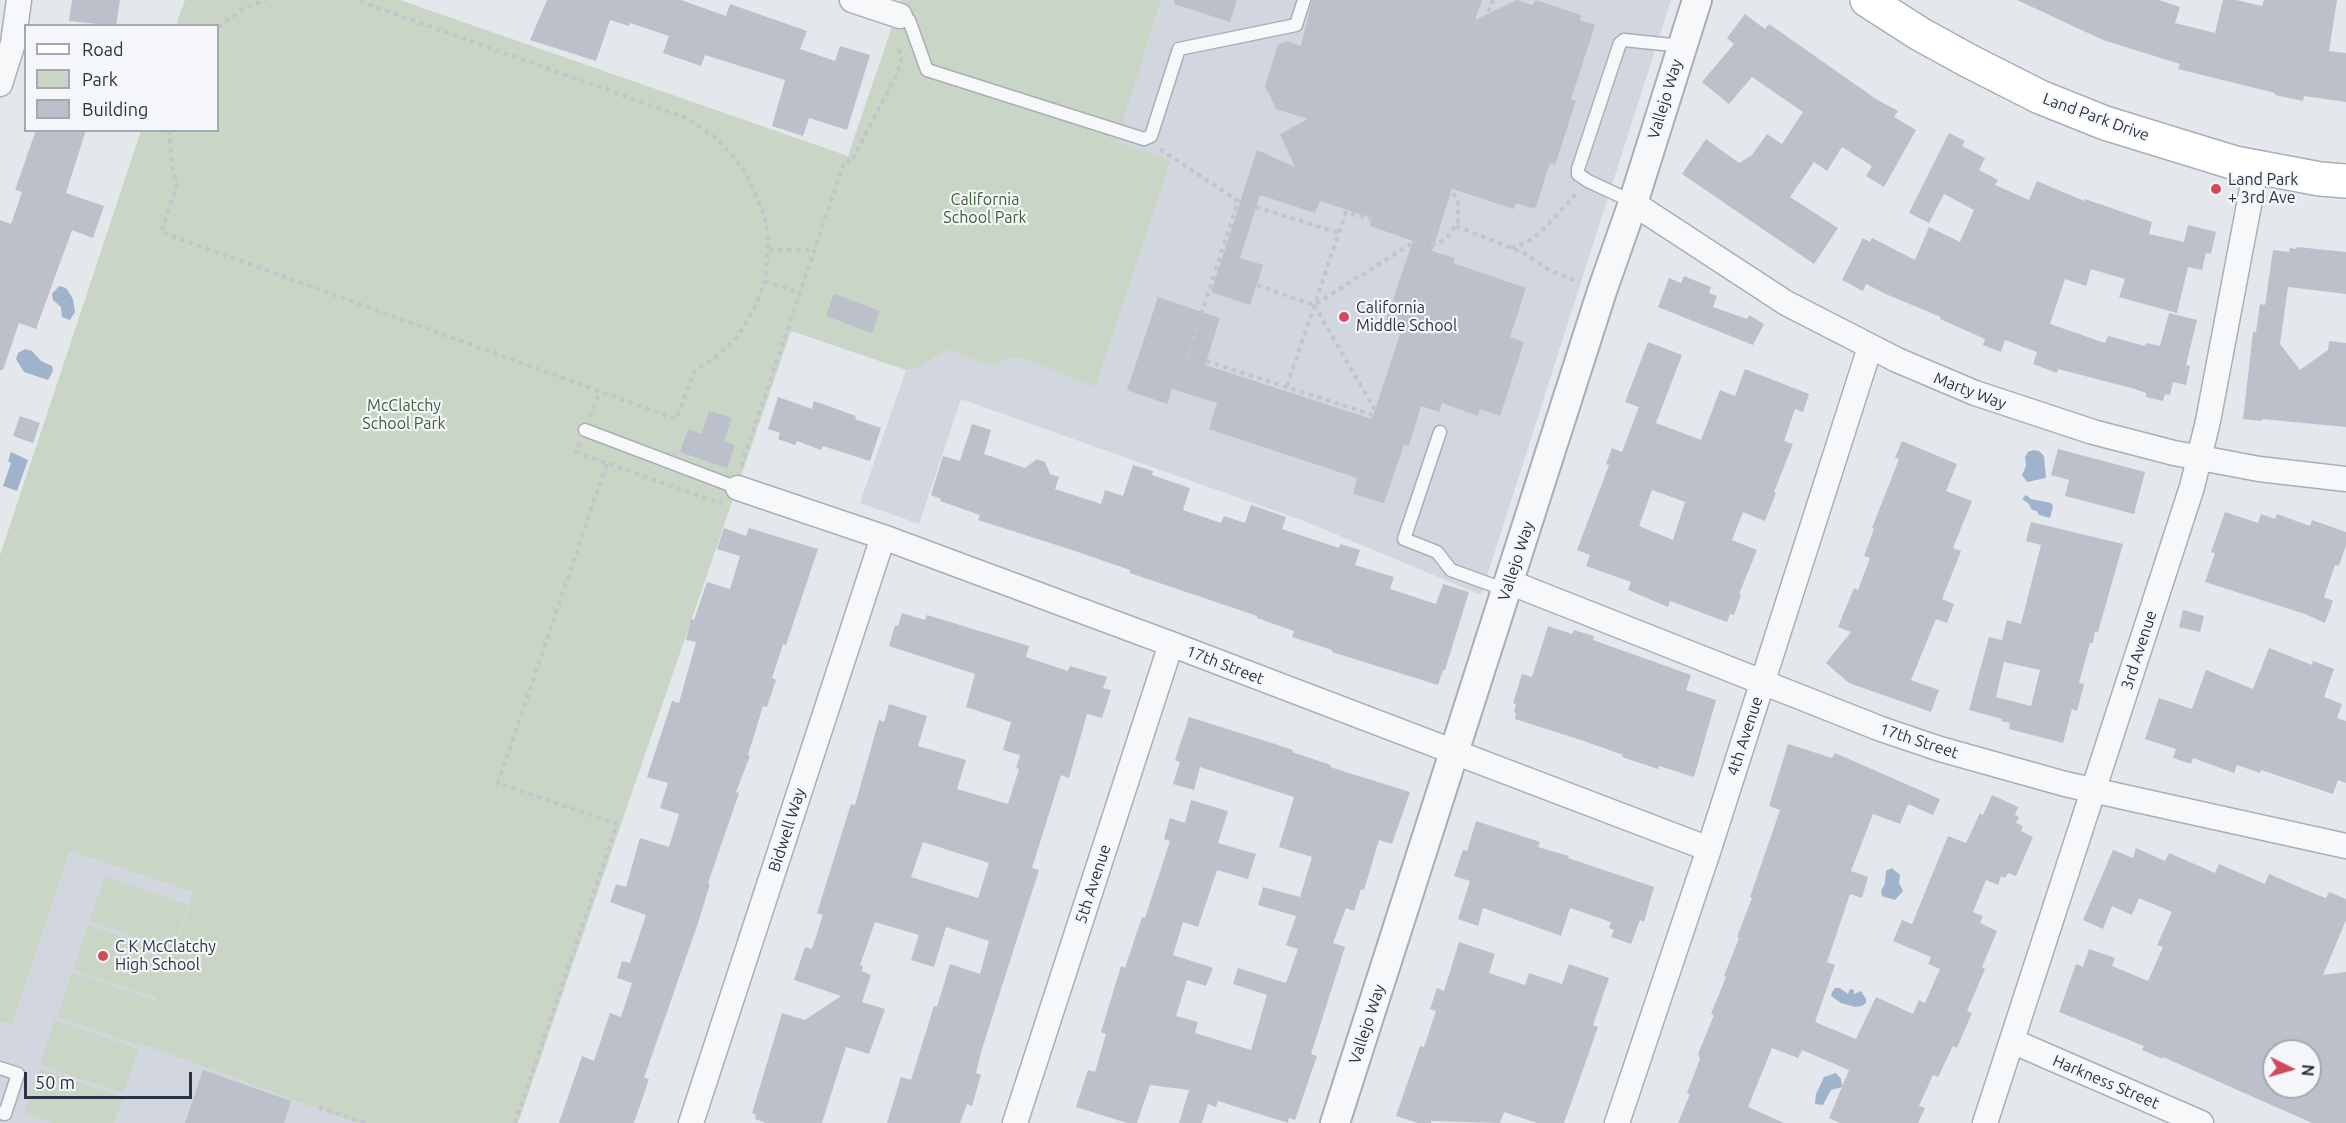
<!DOCTYPE html>
<style>
body{margin:0}
#map{position:relative;width:2346px;height:1123px;overflow:hidden;background:#e4e7ec;font-family:Ubuntu,sans-serif}
canvas{display:block}
.legend{position:absolute;left:24px;top:24px;width:195px;height:108px;box-sizing:border-box;background:#f4f6f9;border:2px solid #a4a8b1;margin:0;padding:8px 10px;list-style:none;font-size:18px;color:#2b3445}
.legend li{display:flex;align-items:center;gap:12px;height:30px}
.legend b{width:30px;border:2px solid #a4a8b1}
.north{position:absolute;left:2262px;top:1039px;width:60px;height:60px;box-sizing:border-box;background:#f4f6f9;border:2px solid #a4a8b1;border-radius:50%;rotate:95deg;font-size:16px;font-weight:700;line-height:24px;text-align:center;color:#2b3445}
.north::after{content:'';display:block;margin:auto;width:21px;height:27px;background:#d1495b;clip-path:polygon(50% 0,100% 100%,50% 72%,0 100%)}
.scale{position:absolute;left:24px;top:1072px;width:168px;height:27px;box-sizing:border-box;border:3px solid #2b3445;border-top:0;padding-left:8px;font-size:18px;line-height:21px;white-space:nowrap;color:#2b3445;-webkit-text-stroke:4px #f4f6f9;paint-order:stroke}
</style>
<div id="map">
<canvas width="2346" height="1123"></canvas>
<ul class="legend">
<li><b style="height:8px;background:#fff"></b>Road</li>
<li><b style="height:16px;background:#c9d6c5"></b>Park</li>
<li><b style="height:16px;background:#bbc0ca"></b>Building</li>
</ul>
<div class="north">N</div>
<div class="scale">50 m</div>
</div>
<script>
const c = document.querySelector('canvas').getContext('2d');
c.lineJoin = 'round';
function fill(path, color) { c.fillStyle = color; c.fill(path, 'evenodd'); }
const shape = rows => new Path2D(rows.map(r => 'M' + r).join(''));
function trace(path, color, width, dash) { c.strokeStyle = color; c.lineWidth = width; c.lineCap = dash ? 'butt' : 'round'; c.setLineDash(dash || []); c.stroke(path); }
function drawText(font, color, halo, rows, align = 'center') {
  c.font = font + ' Ubuntu,sans-serif'; c.lineWidth = 4.5; c.setLineDash([]); c.textBaseline = 'middle'; c.strokeStyle = halo; c.fillStyle = color; for (const [text, x, y, turn = 0] of rows) {
    c.save(); c.translate(x, y); c.rotate((+turn || 0) * Math.PI / 180); c.textAlign = isNaN(turn) ? turn : align; if (halo) c.strokeText(text, 0, 0); c.fillText(text, 0, 0); c.restore();
  }
}
fill(shape([
 [1161,0,1671,0,1481,595,1304,521,961,399,919,524,860,503,906,370,914,369,947,351,955,352,987,365,995,365,1013,357,1019,357,1095,386,1171,160,1115,142],
 [70,851,193,892,141,1044,356,1123,0,1123,0,1021,12,1025]
]), '#d2d6de');
fill(shape([
 [185,0,400,0,848,156,901,0,1161,0,1116,142,1171,160,1095,387,1019,357,1013,357,995,365,987,365,955,352,947,351,914,369,906,370,791,331,518,1123,356,1123,141,1044,140,1046,57,1017,72,972,156,1001,156,998,73,970,88,925,172,954,193,892,70,851,12,1025,0,1021,0,555,141,131,218,130,218,26,176,25],
 [105,876,188,905,172,950,89,921],
 [55,1020,139,1049,123,1093,40,1065],
 [39,1069,123,1097,114,1123,52,1123,24,1113]
]), '#c9d6c5');
fill(shape([
 [59,286,66,288,73,299,75,312,70,320,62,317,61,307,53,300,52,294],
 [25,349,32,351,41,361,52,366,53,371,48,380,24,372,16,359,18,353],
 [2033,450,2039,451,2044,456,2046,478,2027,482,2022,475,2026,466,2025,457,2028,452],
 [11,452,28,460,17,491,3,486,11,463,8,461],
 [2026,495,2031,499,2051,503,2053,506,2050,518,2039,515,2037,511,2032,510,2029,504,2022,499],
 [1892,868,1900,875,1899,883,1903,891,1895,900,1882,896,1881,891,1885,883,1886,871],
 [1835,988,1840,988,1848,994,1850,989,1854,990,1854,994,1861,991,1866,999,1866,1003,1862,1006,1855,1007,1841,1003,1831,996,1832,992],
 [1836,1073,1841,1079,1842,1087,1831,1090,1823,1105,1815,1104,1816,1094,1824,1077]
]), '#9fb4cc');
fill(shape([
 [72,0,120,0,116,26,69,21],
 [547,0,681,0,726,16,730,4,807,31,800,49,835,61,840,46,870,55,847,130,809,118,803,136,772,126,785,80,705,55,701,66,663,53,669,36,630,23,629,26,610,20,596,61,530,40],
 [1174,0,1237,0,1230,22,1174,4],
 [1312,0,1482,0,1475,20,1517,0,1532,5,1536,0,1581,15,1580,20,1595,25,1571,99,1576,101,1555,165,1550,163,1535,209,1516,203,1514,209,1452,189,1432,251,1455,258,1453,263,1526,288,1510,337,1524,342,1500,416,1480,409,1478,416,1442,403,1439,412,1421,406,1409,446,1404,445,1384,503,1353,494,1357,478,1209,429,1217,403,1172,389,1167,404,1127,390,1158,297,1220,318,1205,365,1372,419,1400,334,1383,328,1413,241,1370,226,1372,218,1320,201,1315,213,1260,195,1240,258,1263,265,1250,305,1211,292,1257,150,1295,167,1280,134,1308,119,1276,109,1265,86,1278,45,1286,41,1301,46],
 [2017,0,2159,0,2180,7,2175,23,2215,33,2223,0,2236,0,2262,6,2264,0,2337,0,2329,51,2346,53,2346,102,2304,96,2303,101,2275,95,2275,93,2178,69,2180,64,2103,40],
 [1745,14,1765,29,1769,24,1876,99,1898,111,1894,117,1916,130,1884,187,1866,176,1872,166,1842,147,1827,171,1814,162,1790,197,1838,228,1814,264,1682,174,1706,139,1739,163,1752,155,1767,134,1782,144,1803,112,1752,77,1729,104,1702,82,1734,44,1727,38],
 [36,130,86,130,66,193,104,206,93,238,72,230,36,329,19,323,3,370,0,370,0,220,11,224,22,192,15,190],
 [1949,133,1965,141,1962,146,1985,158,1979,170,1998,180,1995,185,2029,200,2037,181,2084,201,2085,199,2152,222,2149,234,2184,242,2188,225,2216,232,2211,254,2206,253,2202,270,2188,267,2177,313,2119,297,2125,279,2091,269,2086,286,2065,279,2050,324,2105,343,2108,336,2145,346,2146,343,2160,346,2169,313,2197,320,2186,365,2190,366,2186,385,2173,382,2170,395,2165,394,2163,401,2146,397,2146,393,2135,389,2058,369,2057,373,2033,364,2037,352,2005,340,2001,352,1983,345,1985,339,1940,319,1941,317,1888,295,1866,284,1863,291,1842,280,1863,238,1870,242,1872,238,1915,260,1929,227,1960,242,1974,210,1944,194,1929,223,1909,213],
 [2297,247,2346,252,2346,294,2288,287,2280,344,2300,370,2328,350,2329,341,2346,343,2346,427,2262,419,2262,421,2243,419,2253,332,2256,332,2260,304,2265,305,2273,250,2289,252,2290,248,2296,249],
 [1684,276,1711,287,1709,293,1717,296,1713,307,1747,319,1749,315,1764,324,1753,345,1658,307,1669,278,1681,283],
 [834,294,880,311,872,333,826,316],
 [1648,342,1682,355,1656,423,1701,440,1720,390,1735,396,1745,369,1809,394,1803,412,1795,409,1784,441,1793,444,1774,492,1776,493,1765,521,1743,512,1732,540,1757,550,1739,594,1741,595,1734,615,1730,614,1727,622,1670,601,1668,607,1628,590,1631,582,1586,566,1590,555,1577,550,1609,465,1606,464,1612,448,1622,452,1639,407,1625,402],
 [1652,490,1685,502,1673,540,1639,526],
 [778,397,812,409,814,401,856,416,855,419,881,428,870,461,823,446,821,450,797,441,795,445,778,439,780,433,768,429],
 [709,411,732,418,724,441,735,445,727,468,680,452,688,429,702,434],
 [20,416,40,423,33,443,13,436],
 [972,424,991,430,984,454,1025,468,1037,459,1045,462,1050,474,1059,477,1055,489,1101,504,1105,490,1123,496,1133,465,1153,471,1152,475,1190,488,1183,510,1221,523,1224,516,1245,523,1251,505,1286,517,1282,529,1339,548,1340,544,1360,550,1355,565,1394,577,1390,589,1436,604,1443,584,1469,592,1445,670,1443,670,1438,685,1332,652,1332,650,1292,637,1294,631,1257,618,1257,616,1130,573,1130,570,1072,550,978,520,980,515,940,501,941,499,931,495,943,456,960,461],
 [1902,441,1957,464,1946,491,1972,501,1953,548,1961,551,1942,599,1954,604,1947,623,1936,619,1911,680,1939,690,1931,712,1849,683,1826,663,1851,632,1838,627,1854,588,1858,590,1870,558,1864,556,1874,529,1872,528,1899,459,1895,458],
 [2058,449,2145,472,2134,514,2065,496,2069,480,2051,475],
 [2225,512,2258,523,2261,514,2275,519,2277,514,2310,526,2312,520,2346,532,2346,545,2339,566,2335,565,2324,597,2333,601,2325,623,2305,614,2205,582,2215,553,2211,552],
 [2031,522,2123,544,2098,632,2095,632,2093,643,2090,643,2079,683,2084,684,2077,711,2072,709,2063,743,2009,729,2010,723,2001,721,2002,719,1969,710,1989,637,2002,640,2007,620,2021,624,2041,545,2026,541],
 [2004,662,2040,670,2031,706,1996,697],
 [724,528,746,536,749,528,818,549,786,645,783,644,772,678,776,680,767,707,763,706,748,755,750,756,736,792,739,793,708,883,710,884,698,923,644,1078,649,1079,634,1123,559,1123,582,1056,594,1061,610,1013,621,1017,632,983,617,978,622,961,630,963,646,915,610,902,616,884,626,887,640,838,669,847,679,814,660,808,668,783,647,777,672,701,679,703,696,642,686,640,691,619,694,620,707,582,730,589,740,556,717,549],
 [2183,610,2204,616,2200,632,2179,627],
 [902,613,925,620,927,615,1029,646,1026,657,1068,671,1070,666,1107,677,1103,688,1111,690,1102,718,1087,714,1069,778,1061,775,1032,868,1039,870,982,1049,976,1073,981,1075,972,1106,967,1104,960,1123,887,1123,901,1077,911,1080,934,1006,937,1007,950,964,980,974,989,941,946,927,934,967,911,960,919,935,875,922,860,965,863,966,862,971,871,975,862,1002,885,1009,869,1054,846,1047,822,1123,766,1123,755,1119,756,1115,752,1113,782,1013,805,1020,841,996,794,980,805,947,812,949,823,915,817,913,841,836,851,804,855,805,879,720,884,722,889,704,927,716,918,746,966,760,957,789,1008,804,1019,769,1016,768,1020,755,1003,750,1011,722,966,707,975,674,889,646,895,625,898,626],
 [923,842,989,863,978,898,911,877],
 [1548,626,1572,634,1574,630,1594,636,1593,640,1691,675,1686,690,1716,700,1694,777,1659,766,1658,769,1622,757,1623,755,1584,741,1515,719,1516,713,1514,712,1516,704,1513,703,1522,674,1532,677],
 [2269,648,2312,665,2313,661,2334,669,2324,697,2342,704,2337,718,2346,721,2346,783,2338,780,2333,794,2261,770,2260,773,2237,765,2234,773,2193,758,2191,764,2173,758,2176,749,2145,739,2159,698,2192,709,2206,670,2253,689],
 [1189,717,1275,744,1293,750,1292,752,1331,765,1330,767,1410,792,1392,844,1379,840,1364,890,1361,889,1354,911,1346,908,1333,943,1345,947,1311,1054,1317,1056,1295,1120,1289,1118,1288,1123,1218,1101,1216,1107,1208,1104,1202,1123,1179,1123,1189,1090,1150,1085,1137,1123,1127,1123,1076,1107,1088,1070,1095,1072,1106,1034,1101,1032,1121,966,1125,968,1142,917,1145,918,1170,841,1164,839,1170,818,1185,823,1191,800,1228,811,1218,843,1256,854,1248,879,1217,870,1198,927,1183,922,1173,955,1213,968,1206,986,1187,980,1176,1016,1198,1022,1195,1033,1251,1050,1267,995,1233,984,1238,968,1286,983,1298,949,1286,945,1296,916,1258,905,1263,887,1300,897,1312,857,1279,847,1294,797,1200,767,1194,790,1173,784,1180,762,1175,760],
 [1788,744,1832,758,1835,753,1940,799,1933,815,1908,804,1900,824,1873,814,1851,871,1868,877,1862,898,1850,894,1827,962,1835,965,1815,1022,1856,1039,1876,997,1913,1014,1919,1000,1925,1003,1940,969,1928,964,1931,957,1893,941,1902,920,1912,924,1948,836,1966,843,1980,813,1983,815,1992,795,2018,807,2015,815,2019,817,2016,823,2023,826,2021,831,2033,837,2016,876,2008,873,2005,878,2001,876,1998,885,1986,880,1973,912,1983,916,1980,923,1997,931,1982,967,1985,969,1967,1011,1972,1013,1957,1048,1953,1046,1938,1077,1933,1075,1919,1106,1925,1108,1918,1123,1840,1123,1829,1118,1849,1070,1802,1050,1798,1058,1772,1048,1748,1107,1784,1123,1678,1123,1690,1094,1687,1093,1700,1059,1698,1054,1714,1015,1711,1014,1726,977,1724,976,1739,938,1737,937,1752,898,1750,897,1780,810,1769,806],
 [1476,821,1540,842,1538,847,1569,856,1568,858,1654,887,1644,922,1640,920,1631,944,1611,937,1614,930,1609,928,1611,922,1570,908,1561,936,1483,908,1478,926,1458,919,1470,881,1454,876,1463,850,1467,851],
 [2136,848,2165,861,2169,853,2215,873,2219,864,2265,884,2269,874,2315,894,2326,898,2329,892,2346,899,2346,920,2323,975,2346,972,2346,1123,2312,1123,2163,1057,2163,1059,2142,1050,2144,1046,2059,1012,2076,964,2083,967,2089,949,2115,958,2112,966,2148,981,2163,947,2157,945,2172,912,2139,898,2132,915,2112,906,2103,929,2083,920,2113,850,2133,858],
 [2274,1051,2310,1051,2310,1087,2274,1087],
 [1459,942,1495,954,1489,973,1525,985,1529,973,1562,984,1569,964,1609,978,1593,1025,1598,1027,1564,1123,1537,1123,1504,1112,1500,1123,1431,1121,1431,1123,1418,1123,1396,1116,1420,1046,1424,1047,1436,1011,1430,1009,1437,988,1444,991],
 [203,1070,291,1101,284,1123,185,1123]
]), '#bbc0ca');
const service = shape([
 [900,16,909,20,927,70,1144,139,1151,136,1179,49,1296,25,1304,0],
 [1633,202,1588,181,1578,174,1578,169,1620,43,1624,40,1682,46],
 [585,430,738,488],
 [1440,432,1404,539,1437,552,1451,570,1506,590],
 [0,1068,18,1074,5,1114,0,1113]
]);
const minor = shape([
 [852,0,900,16],
 [0,84,13,43,19,0],
 [1633,203,1786,303,1897,360,1975,393,2093,432,2174,453,2259,469,2346,479],
 [738,488,883,537,1171,644,1709,849],
 [1509,582,1881,729,1940,749,2065,784,2346,846],
 [2012,1041,2201,1123],
 [691,1123,883,537],
 [1015,1123,1171,644],
 [1617,1123,1709,849,1870,347],
 [1985,1123,2192,487,2208,421,2256,168]
]);
const tertiary = shape([
 [1335,1123,1602,291,1633,203,1697,0]
]);
const secondary = shape([
 [1867,0,1920,34,1969,61,2040,97,2105,123,2235,163,2320,179,2346,181]
]);
trace(service, '#a9aeb7', 15);
trace(minor, '#a9aeb7', 27);
trace(tertiary, '#a9aeb7', 32);
trace(secondary, '#a9aeb7', 36);
trace(shape([
 [1488,12,1493,0],
 [218,27,248,6,266,0],
 [169,130,172,167,177,185,161,232,676,419,695,370,715,358,737,337,753,311,765,281,769,241,764,214,746,174,733,156,718,140,689,119,356,0],
 [1160,149,1238,201,1215,272,1218,272],
 [1256,207,1339,233],
 [1456,226,1524,253,1549,270,1579,282],
 [1422,245,1435,244,1445,240,1458,223,1458,201,1450,189],
 [1511,248,1525,243,1539,234,1578,192],
 [769,250,814,250],
 [765,281,800,293],
 [1257,285,1314,305,1411,244],
 [1314,305,1375,410],
 [1190,356,1188,355,1215,272],
 [1206,361,1373,415],
 [1287,386,1346,212,1372,220],
 [590,417,600,392],
 [580,443,576,452,722,504],
 [741,466,845,160,851,162,896,76,901,61,899,49],
 [319,1110,321,1108,366,1123],
 [515,1123,617,824,498,783,607,463]
]), '#c2c5cb', 4, [4.5, 4.5]);
trace(service, '#f7f8fa', 12);
trace(minor, '#f7f8fa', 24);
trace(tertiary, '#f7f8fa', 28);
trace(secondary, '#fff', 33);
for (const [x, y, r, color] of [
 [2216,189,6,"#d1495b"],
 [1344,317,6,"#d1495b"],
 [103,956,6,"#d1495b"]
]) { const dot = new Path2D(); dot.arc(x, y, r, 0, 2 * Math.PI); c.fillStyle = color; c.fill(dot); trace(dot, '#f4f6f9', 2); }
drawText('16px', '#2b3445', '#f4f6f9', [
 ["Vallejo Way",1665,99,-73],
 ["Land Park Drive",2096,117,20],
 ["Marty Way",1970,391,21],
 ["Vallejo Way",1516,561,-72],
 ["3rd Avenue",2139,650,-72],
 ["17th Street",1225,665,21],
 ["4th Avenue",1745,736,-72],
 ["17th Street",1919,741,18],
 ["Bidwell Way",787,830,-72],
 ["5th Avenue",1093,884,-72],
 ["Vallejo Way",1367,1024,-72],
 ["Harkness Street",2106,1082,23]
]);
drawText('16px', '#2b3445', '#f4f6f9', [
 ["Land Park",2228,180],
 ["+ 3rd Ave",2228,198],
 ["California",1356,308],
 ["Middle School",1356,326],
 ["C K McClatchy",115,947],
 ["High School",115,965]
], 'left');
drawText('16px', '#3f6138', '#f4f6f9', [
 ["California",985,200],
 ["School Park",985,218],
 ["McClatchy",404,406],
 ["School Park",404,424]
]);
</script>
